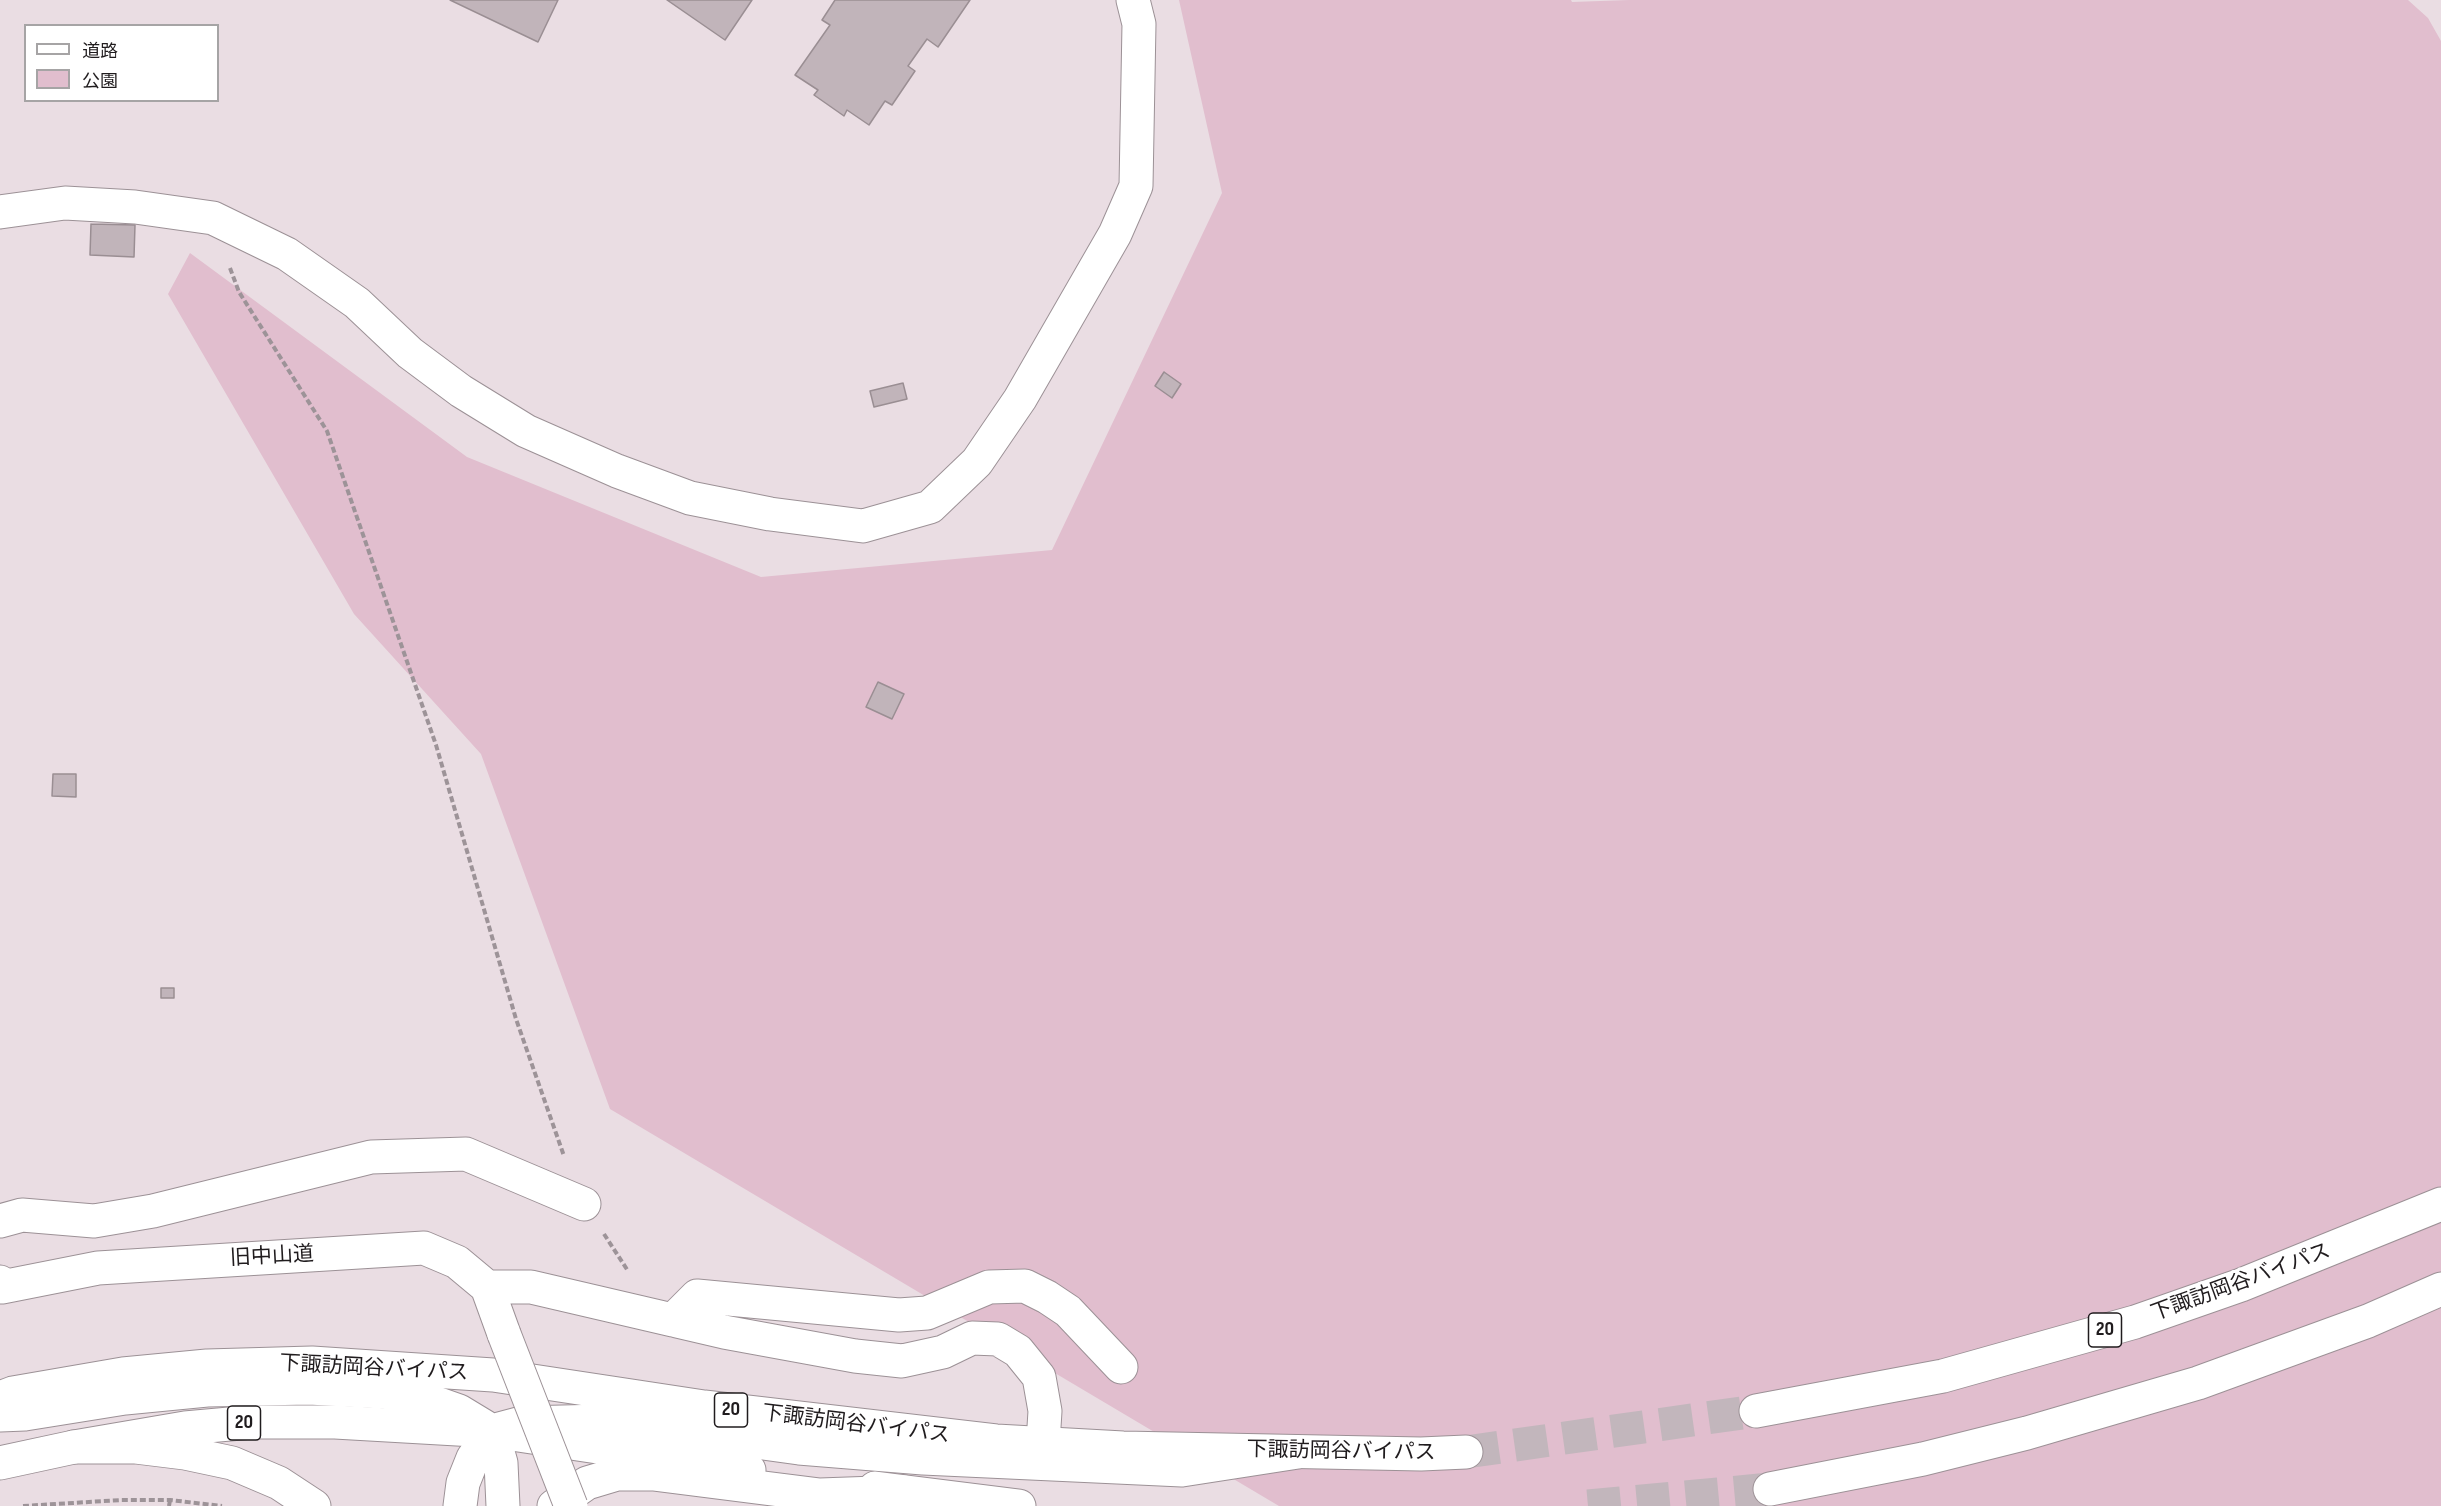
<!DOCTYPE html>
<meta charset="utf-8">
<style>
body{margin:0}
#map{position:relative;width:2441px;height:1506px;overflow:hidden;background:#eadde3;font-family:"Sofia Sans Condensed","Noto Sans JP",sans-serif}
canvas{display:block}
.legend{position:absolute;left:24px;top:24px;width:195px;height:78px;box-sizing:border-box;background:#fff;border:2px solid #a6a4a5;margin:0;padding:8px 10px;list-style:none;font-size:18px;color:#201c1e}
.legend li{display:flex;align-items:center;gap:12px;height:30px}
.legend b{width:30px;border:2px solid #a6a4a5}
</style>
<div id="map">
<canvas width="2441" height="1506"></canvas>
<ul class="legend">
<li><b style="height:8px;background:#fff"></b>道路</li>
<li><b style="height:16px;background:#e1bece"></b>公園</li>
</ul>
</div>
<script>
const c = document.querySelector('canvas').getContext('2d');
c.lineJoin = 'round';
function fill(path, color) { c.fillStyle = color; c.fill(path, 'evenodd'); }
const shape = rows => new Path2D(rows.map(r => 'M' + r).join(''));
function trace(path, color, width, dash) { c.strokeStyle = color; c.lineWidth = width; c.lineCap = dash ? 'butt' : 'round'; c.setLineDash(dash || []); c.stroke(path); }
function drawText(font, color, halo, rows, align = 'center') {
  c.font = font + ' "Sofia Sans Condensed","Noto Sans JP",sans-serif'; c.lineWidth = 6; c.setLineDash([]); c.textBaseline = 'middle'; c.strokeStyle = halo; c.fillStyle = color; for (const [text, x, y, turn = 0] of rows) {
    c.save(); c.translate(x, y); c.rotate((+turn || 0) * Math.PI / 180); c.textAlign = isNaN(turn) ? turn : align; if (halo) c.strokeText(text, 0, 0); c.fillText(text, 0, 0); c.restore();
  }
}
fill(shape([
 [1179,0,1571,0,1572,2,1629,0,2408,0,2428,18,2441,41,2441,1506,1279,1506,610,1109,481,754,354,614,168,294,190,253,467,457,761,577,1052,550,1222,193]
]), '#e1bece');
const building = shape([
 [450,0,558,0,538,42,450,0],
 [667,0,752,0,725,40,667,0],
 [835,0,970,0,938,47,927,39,908,66,915,71,892,105,885,101,869,125,847,110,844,116,814,95,818,90,795,75,830,25,822,20,835,0],
 [91,224,135,225,134,257,90,255,91,224],
 [1164,372,1181,384,1172,398,1155,386,1164,372],
 [903,383,907,399,874,407,870,391,903,383],
 [878,682,904,694,892,719,866,707,878,682],
 [53,774,76,774,76,797,52,796,53,774],
 [161,988,174,988,174,998,161,998,161,988]
]);
fill(building, '#c1b4ba');
trace(building, '#9a8e93', 1.5);
trace(shape([
 [1466,1452,1756,1411],
 [1588,1506,1770,1489]
]), '#c2b6bc', 33, [33, 16]);
const minor = shape([
 [0,212,65,203,135,207,213,218,287,254,357,303,410,353,461,391,526,431,617,471,690,498,770,514,863,526,930,507,977,462,1020,399,1115,234,1136,186,1139,24,1133,0],
 [0,1221,22,1215,94,1221,153,1211,371,1157,466,1154,584,1204],
 [0,1282,2,1287,98,1268,424,1248,457,1262,487,1287,504,1334],
 [487,1287,531,1287,724,1332,855,1356,902,1361,943,1352,972,1338,998,1339,1018,1351,1039,1377,1045,1411,1043,1443],
 [673,1320,697,1296,899,1315,927,1313,989,1287,1025,1286,1047,1297,1068,1311,1121,1367]
]);
const trunk = shape([
 [0,1398,13,1393,123,1374,207,1366,312,1363,493,1375,704,1407,996,1441,1123,1448,1421,1454,1466,1452],
 [1756,1411,1943,1376,2135,1322,2241,1285,2441,1204],
 [0,1463,74,1447,185,1428,252,1422,335,1422,492,1431,749,1470],
 [875,1488,1019,1506],
 [1770,1489,1923,1459,2027,1433,2198,1383,2368,1321,2441,1289]
]);
const motorway = shape([
 [0,1415,25,1414,125,1398,207,1390,309,1388,383,1392,425,1399,459,1411,492,1431,501,1463,503,1506],
 [74,1447,136,1447,185,1453,232,1463,279,1483,314,1506],
 [460,1506,463,1483,473,1458,492,1431,522,1423,603,1421,799,1448,923,1458,1182,1470,1298,1452],
 [554,1506,587,1483,617,1474,653,1474,820,1495,904,1492]
]);
trace(minor, '#9c9196', 35);
trace(trunk, '#9c9196', 35);
trace(motorway, '#9c9196', 35);
trace(shape([
 [230,268,239,292,327,431,436,745,516,1019,564,1156],
 [604,1234,628,1271],
 [23,1506,121,1500,170,1500,222,1506],
 [169,1506,170,1500]
]), '#9d9398', 4, [6, 3]);
trace(minor, '#fff', 33);
trace(trunk, '#fff', 33);
trace(motorway, '#fff', 33);
const minorBridge = shape([
 [504,1334,571,1506]
]);
trace(minorBridge, '#9c9196', 35, []);
trace(minorBridge, '#fff', 33);
for (const [x, y, w] of [
 [2105,1330,33],
 [731,1410,33],
 [244,1423,33]
]) { const box = new Path2D(); box.roundRect(x - w / 2, y - 17, w, 34, 4.5); c.fillStyle = '#fff'; c.fill(box); trace(box, '#201c1e', 1.5); }
drawText('bold 20px', '#201c1e', null, [
 ["20",2105,1330],
 ["20",731,1410],
 ["20",244,1423]
]);
drawText('21px', '#201c1e', '#fff', [
 ["旧中山道",272,1257,-3],
 ["下諏訪岡谷バイパス",2241,1283,-20],
 ["下諏訪岡谷バイパス",374,1369,3],
 ["下諏訪岡谷バイパス",856,1425,7],
 ["下諏訪岡谷バイパス",1341,1452,1]
]);
</script>
